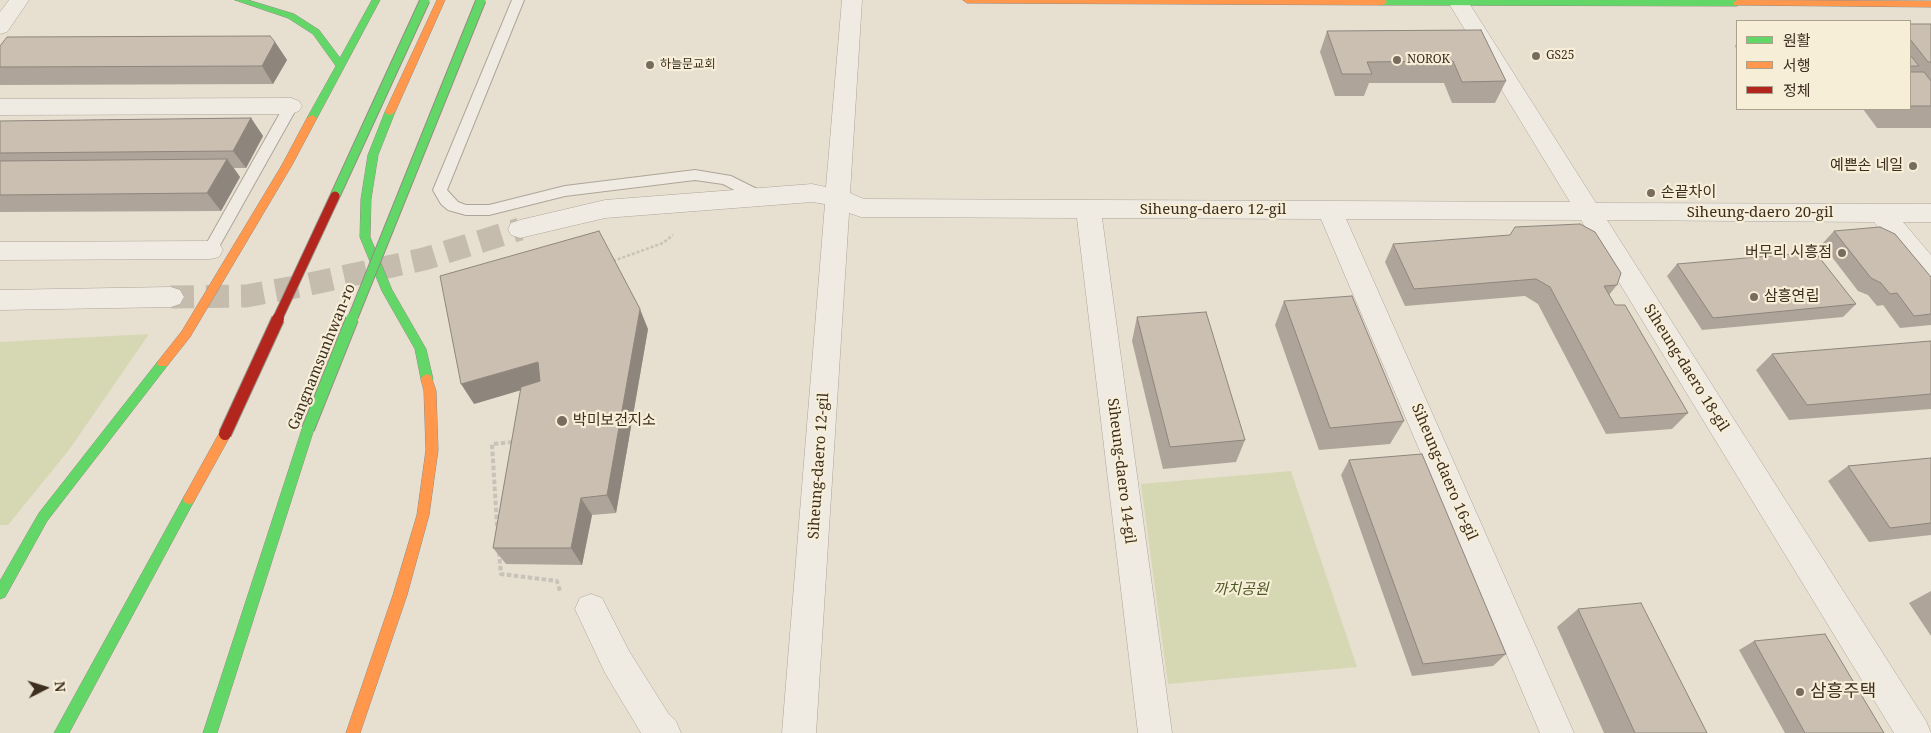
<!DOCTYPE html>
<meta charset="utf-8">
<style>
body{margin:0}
#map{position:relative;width:1931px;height:733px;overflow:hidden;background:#e7e0d1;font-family:"Noto Serif","Noto Sans KR",serif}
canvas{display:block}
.legend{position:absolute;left:1736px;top:20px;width:175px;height:90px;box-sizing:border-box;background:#f7eed8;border:1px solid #ada18e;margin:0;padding:6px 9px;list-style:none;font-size:15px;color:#3d2e20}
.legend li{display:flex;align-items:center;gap:10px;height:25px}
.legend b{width:25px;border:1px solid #ada18e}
.north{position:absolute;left:20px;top:663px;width:50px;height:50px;-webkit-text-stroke:4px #f7eed8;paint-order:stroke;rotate:85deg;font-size:14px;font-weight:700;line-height:20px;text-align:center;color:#3d2e20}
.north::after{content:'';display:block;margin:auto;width:18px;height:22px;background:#3d2e20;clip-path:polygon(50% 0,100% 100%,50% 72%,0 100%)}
</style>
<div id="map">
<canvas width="1931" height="733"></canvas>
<ul class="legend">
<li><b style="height:6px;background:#63d668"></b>원활</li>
<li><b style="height:6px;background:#ff974d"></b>서행</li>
<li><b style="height:6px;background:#b3261e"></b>정체</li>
</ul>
<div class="north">N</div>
</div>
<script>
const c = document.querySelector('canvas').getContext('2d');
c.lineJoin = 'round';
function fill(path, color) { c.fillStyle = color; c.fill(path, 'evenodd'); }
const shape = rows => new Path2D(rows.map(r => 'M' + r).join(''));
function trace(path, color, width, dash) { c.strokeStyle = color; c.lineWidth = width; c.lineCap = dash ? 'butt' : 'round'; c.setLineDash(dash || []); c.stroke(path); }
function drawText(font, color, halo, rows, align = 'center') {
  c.font = font + ' "Noto Serif","Noto Sans KR",serif'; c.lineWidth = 4.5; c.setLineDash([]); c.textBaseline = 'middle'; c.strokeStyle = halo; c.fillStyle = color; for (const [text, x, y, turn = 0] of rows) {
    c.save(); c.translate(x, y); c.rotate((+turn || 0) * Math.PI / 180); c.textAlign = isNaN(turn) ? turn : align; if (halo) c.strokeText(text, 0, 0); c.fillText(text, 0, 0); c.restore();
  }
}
fill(shape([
 [149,334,69,450,8,525,0,525,0,342],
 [1291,471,1357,667,1168,684,1141,484]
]), '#d6d7b3');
trace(shape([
 [171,297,246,296,301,286,424,259,520,229]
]), '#c5bcae', 23, [23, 12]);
const lane = shape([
 [512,0,524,0,447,190,458,202,466,205,489,205,565,186,695,170,731,176,763,192,765,196,763,200,753,200,723,184,695,180,565,196,489,215,466,215,448,210,441,204,433,190,512,0],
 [291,102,298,106,215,254,205,254,203,250,205,246,284,106,291,102]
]);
const street = shape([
 [9,0,29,0,7,32,0,34,0,12,9,0],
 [842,0,862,0,850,193,864,199,1570,202,1448,2,1449,0,1467,0,1596,203,1931,204,1931,222,1903,222,1931,255,1931,282,1922,279,1874,222,1607,220,1926,721,1931,733,1894,733,1581,220,1346,219,1574,733,1540,733,1321,219,1102,218,1172,733,1138,733,1077,218,861,217,849,213,816,733,782,733,825,204,812,202,605,218,520,238,511,235,508,229,511,223,520,220,605,200,812,184,826,187,842,0],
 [291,98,299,101,302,106,299,111,291,114,0,115,0,99,291,98],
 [210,241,219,243,223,250,219,257,210,259,0,260,0,242,210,241],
 [171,287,180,290,184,297,180,304,171,307,0,310,0,290,171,287],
 [591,594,602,598,629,651,668,713,676,721,681,733,641,733,605,673,575,609,580,598,591,594]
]);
const fast = shape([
 [235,0,248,0,294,14,319,30,340,58,372,0,380,0,317,118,312,121,307,118,336,66,313,34,288,18,235,0],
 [1381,0,1737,0,1741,3,1737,6,1383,5,1379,2,1381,0],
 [390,109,395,112,378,155,371,199,370,237,392,290,426,349,433,379,431,382,427,384,423,382,421,379,415,349,382,291,360,237,361,199,368,155,385,112,390,109],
 [163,358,167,360,169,363,167,366,47,521,5,597,0,599,0,581,39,513,159,360,163,358],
 [308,424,312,426,314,429,217,733,203,733,302,429,304,426,308,424],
 [189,494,193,495,195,499,193,503,69,733,54,733,185,495,189,494]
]);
const slow = shape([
 [437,0,445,0,395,112,390,115,387,114,385,112,437,0],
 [963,0,1385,0,1387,2,1383,5,967,3,963,0],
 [1737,0,1931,1,1931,7,1734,5,1733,3,1737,0],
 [312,115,317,118,292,165,190,337,167,366,159,366,157,363,159,360,182,331,282,165,307,118,312,115],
 [427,374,431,376,436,391,438,450,429,515,407,595,360,733,346,733,393,595,417,515,426,450,424,391,421,379,423,376,427,374],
 [225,429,229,430,231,434,229,438,193,503,189,504,185,503,183,499,185,495,221,430,225,429]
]);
trace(lane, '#ada599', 2);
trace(street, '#ada599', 1);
trace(fast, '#928b80', 1);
trace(slow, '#928b80', 1);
trace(shape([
 [613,261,663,243,673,235]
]), '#c8c2b9', 2.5, [3, 2]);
trace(shape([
 [497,526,492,444,514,442],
 [499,552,501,574,557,581,560,591]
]), '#c8c2b9', 4, [4.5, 2.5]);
fill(lane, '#efebe3');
fill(street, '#efebe3');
fill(fast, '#63d668');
fill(slow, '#ff974d');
const fastBridgeFar1 = shape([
 [335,196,425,0],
 [352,320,481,0]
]);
const fastBridge = shape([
 [308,429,352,319]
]);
const jamBridgeFar1 = shape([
 [277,320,335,196]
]);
const jamBridge = shape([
 [225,434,278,319]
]);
trace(fastBridgeFar1, '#928b80', 11, []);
trace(fastBridge, '#928b80', 14, []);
trace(jamBridgeFar1, '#928b80', 11, []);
trace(jamBridge, '#928b80', 14, []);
trace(fastBridgeFar1, '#63d668', 9);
trace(fastBridge, '#63d668', 12);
trace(jamBridgeFar1, '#b3261e', 9);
trace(jamBridge, '#b3261e', 12);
fill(shape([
 [1910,24,1931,24,1931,128,1877,128,1863,109,1910,109],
 [1481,30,1506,81,1495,103,1452,103,1444,83,1369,83,1364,96,1335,96,1320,52,1327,31],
 [275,42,287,60,273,84,0,85,0,46],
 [1737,43,1737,50,1735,46],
 [251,118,263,136,246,168,234,168,240,177,221,211,0,212,0,121],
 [1834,231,1931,277,1931,325,1900,328,1883,305,1877,306,1868,295,1858,291,1822,244],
 [1393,244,1617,285,1609,295,1615,305,1688,413,1672,429,1606,434,1538,304,1525,296,1405,306,1385,262],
 [1677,264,1856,304,1843,317,1702,330,1667,276],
 [1284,301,1404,421,1390,444,1319,450,1275,325],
 [1137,317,1245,440,1236,462,1163,469,1132,341],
 [648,329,616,513,592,515,582,565,506,564,493,548,521,390,474,404],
 [1931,341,1931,409,1789,420,1756,370,1772,354],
 [1931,458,1931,535,1869,542,1828,481,1848,466],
 [1349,460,1506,654,1493,666,1412,676,1341,475],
 [1931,591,1931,636,1909,603],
 [1578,609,1707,733,1604,733,1557,627],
 [1754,641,1884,733,1785,733,1739,650]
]), '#afa499');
fill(shape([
 [275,42,287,60,273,84,262,66],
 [251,118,263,136,246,168,233,151],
 [227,159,240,177,221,211,207,193],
 [640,309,648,329,616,513,607,495],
 [538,362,548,382,474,404,461,384],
 [581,498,592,515,582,565,571,548]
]), '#8e867d');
const building = shape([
 [1910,24,1931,24,1931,62,1928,62,1910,39,1910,24],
 [1481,30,1506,81,1462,82,1453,61,1367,62,1372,74,1342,74,1327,31,1481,30],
 [270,36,275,42,262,66,0,67,0,46,7,37,270,36],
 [1910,55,1919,66,1910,66,1910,55],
 [1910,72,1924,72,1931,81,1931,106,1910,106,1910,72],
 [251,118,233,151,0,153,0,121,251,118],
 [227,159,207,193,0,195,0,161,227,159],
 [1580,224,1595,232,1621,273,1617,285,1604,286,1615,305,1625,305,1688,413,1620,418,1550,287,1536,279,1414,289,1393,244,1510,235,1515,227,1580,224],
 [1880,227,1895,234,1931,277,1931,314,1914,316,1897,293,1890,294,1881,283,1871,278,1834,231,1880,227],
 [599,231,640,309,607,495,581,498,571,548,493,548,521,387,540,381,538,362,461,384,440,276,599,231],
 [1815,252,1856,304,1713,318,1677,264,1815,252],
 [1352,296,1404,421,1330,428,1284,301,1352,296],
 [1206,312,1245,440,1170,447,1137,317,1206,312],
 [1931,341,1931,394,1807,405,1772,354,1931,341],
 [1422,454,1506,654,1423,664,1349,460,1422,454],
 [1931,458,1931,523,1890,528,1848,466,1931,458],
 [1641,603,1707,733,1635,733,1578,609,1641,603],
 [1825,634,1884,733,1805,733,1754,641,1825,634]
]);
fill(building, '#cbbfb2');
trace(building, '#8e867d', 1);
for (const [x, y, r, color] of [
 [1536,56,5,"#786c5e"],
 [1397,60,5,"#786c5e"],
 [650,65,5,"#786c5e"],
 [1913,166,5,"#786c5e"],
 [1651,193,5,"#786c5e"],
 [1842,253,5,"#786c5e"],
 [1754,297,5,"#786c5e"],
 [562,421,6,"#786c5e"],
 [1800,692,5,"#786c5e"]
]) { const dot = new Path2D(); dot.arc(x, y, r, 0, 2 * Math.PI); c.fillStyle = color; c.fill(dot); trace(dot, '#f7eed8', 2); }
drawText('12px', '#3d2e20', '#f7eed8', [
 ["GS25",1546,56],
 ["NOROK",1407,60],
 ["하늘문교회",660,65]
], 'left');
drawText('15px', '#3d2e20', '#f7eed8', [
 ["예쁜손 네일",1903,166,"right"],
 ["손끝차이",1661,193],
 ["버무리 시흥점",1832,253,"right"],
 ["삼흥연립",1764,297],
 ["박미보건지소",573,421]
], 'left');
drawText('15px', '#3d2e20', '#f7eed8', [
 ["Siheung-daero 12-gil",1213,210],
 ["Siheung-daero 20-gil",1760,213],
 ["Gangnamsunhwan-ro",322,357,-68],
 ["Siheung-daero 18-gil",1686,368,58],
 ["Siheung-daero 12-gil",819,466,-86],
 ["Siheung-daero 14-gil",1121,471,83],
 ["Siheung-daero 16-gil",1444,472,67]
]);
drawText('italic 15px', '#4d5a26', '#f7eed8', [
 ["까치공원",1241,590]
]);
drawText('18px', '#3d2e20', '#f7eed8', [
 ["삼흥주택",1810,692]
], 'left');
</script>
